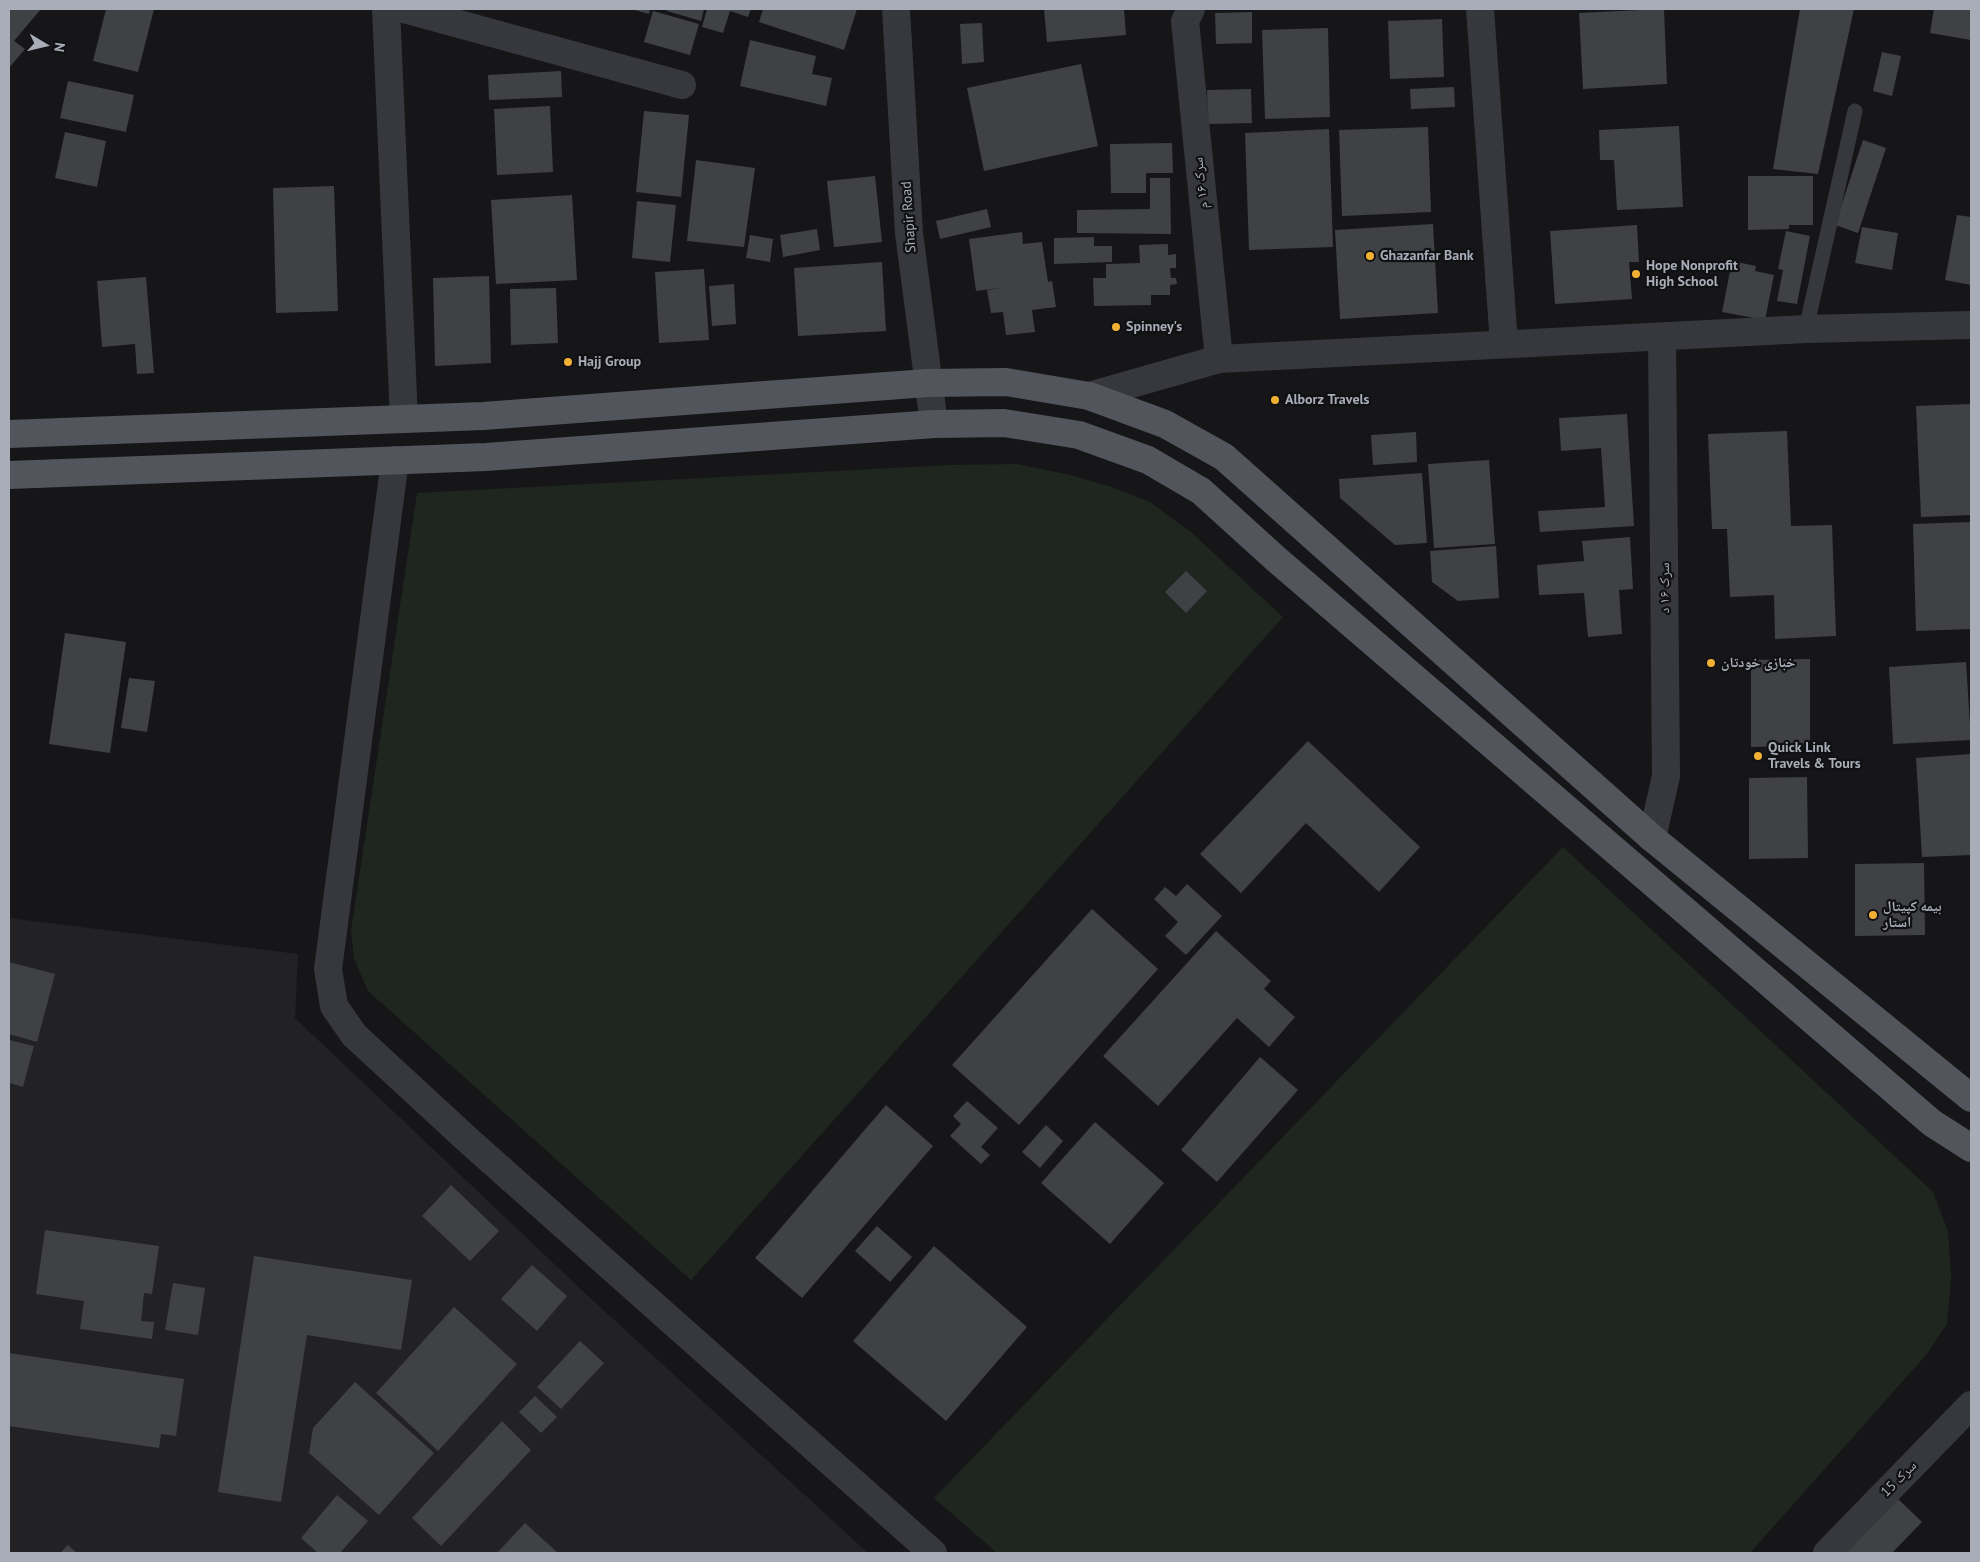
<!DOCTYPE html>
<meta charset="utf-8">
<style>
body{margin:0}
#map{position:relative;width:1980px;height:1562px;overflow:hidden;background:#161618;font-family:"PT Sans",sans-serif}
canvas{display:block}
.frame{position:absolute;inset:0;border:10px solid #a8adb8;pointer-events:none}
.north{position:absolute;left:20px;top:20px;width:50px;height:50px;-webkit-text-stroke:4px #111113;paint-order:stroke;rotate:99deg;font-size:14px;font-weight:700;line-height:20px;text-align:center;color:#a8adb8}
.north::after{content:'';display:block;margin:auto;width:18px;height:22px;background:#a8adb8;clip-path:polygon(50% 0,100% 100%,50% 72%,0 100%)}
</style>
<div id="map">
<canvas width="1980" height="1562"></canvas>
<div class="frame"></div>
<div class="north">N</div>
</div>
<script>
const c = document.querySelector('canvas').getContext('2d');
c.lineJoin = 'round';
function fill(path, color) { c.fillStyle = color; c.fill(path, 'evenodd'); }
const shape = rows => new Path2D(rows.map(r => 'M' + r).join(''));
function trace(path, color, width, dash) { c.strokeStyle = color; c.lineWidth = width; c.lineCap = dash ? 'butt' : 'round'; c.setLineDash(dash || []); c.stroke(path); }
function drawText(font, color, halo, rows, align = 'center') {
  c.font = font + ' "PT Sans","Noto Naskh Arabic",sans-serif'; c.lineWidth = 4.5; c.setLineDash([]); c.textBaseline = 'middle'; c.strokeStyle = halo; c.fillStyle = color; for (const [text, x, y, turn = 0] of rows) {
    c.save(); c.translate(x, y); c.rotate((+turn || 0) * Math.PI / 180); c.textAlign = isNaN(turn) ? turn : align; if (halo) c.strokeText(text, 0, 0); c.fillText(text, 0, 0); c.restore();
  }
}
fill(shape([
 [9,918,298,954,295,1018,587,1295,868,1553,9,1553]
]), '#222225');
fill(shape([
 [1017,464,1070,475,1112,487,1150,502,1192,533,1283,617,691,1280,368,991,354,959,351,931,417,493,949,465],
 [1563,847,1933,1192,1948,1231,1951,1278,1947,1324,1926,1355,1750,1553,997,1553,934,1498]
]), '#1e261f');
fill(shape([
 [9,9,41,9,14,41,25,49,9,68],
 [106,9,154,9,138,72,93,61],
 [631,9,650,9,649,14],
 [668,9,704,9,701,21,667,11],
 [707,9,751,9,748,17,730,11,723,33,702,27],
 [763,9,857,9,844,50,759,22],
 [1044,9,1124,9,1126,35,1047,42],
 [1660,9,1664,9,1667,84,1583,89,1579,13],
 [1800,9,1854,9,1818,174,1773,169],
 [1934,9,1971,9,1971,40,1930,33],
 [653,11,699,24,690,55,644,42],
 [1252,12,1252,43,1216,44,1215,13],
 [1442,19,1444,77,1390,79,1388,21],
 [982,23,984,62,962,64,960,24],
 [1328,28,1330,117,1265,119,1262,30],
 [750,40,816,56,812,74,832,78,826,106,740,86],
 [1882,52,1901,56,1892,96,1873,91],
 [1081,64,1098,146,984,171,967,88],
 [561,71,562,97,489,100,488,75],
 [68,81,134,95,126,132,60,118],
 [1454,87,1455,107,1411,109,1410,89],
 [1251,89,1252,123,1208,124,1207,90],
 [550,106,553,172,497,175,494,109],
 [644,111,689,115,681,197,636,192],
 [1679,126,1683,207,1617,210,1614,160,1600,160,1599,130],
 [1428,127,1431,212,1342,216,1339,130],
 [1329,129,1333,247,1249,250,1245,133],
 [65,132,106,141,97,187,55,178],
 [1863,140,1886,148,1858,233,1835,225],
 [1172,143,1173,173,1146,173,1146,193,1111,193,1110,144],
 [696,160,755,168,744,247,687,241],
 [875,176,882,242,834,247,827,181],
 [1748,176,1813,176,1813,225,1789,225,1789,229,1748,230],
 [1150,178,1170,178,1171,234,1077,233,1077,210,1150,209],
 [334,186,338,311,276,313,273,188],
 [572,195,577,280,496,284,491,200],
 [637,201,676,205,670,262,632,258],
 [987,209,991,227,940,239,936,221],
 [1957,215,1971,217,1971,285,1945,280],
 [1433,224,1438,313,1340,319,1335,230],
 [1637,225,1639,262,1629,262,1632,299,1555,304,1550,231],
 [1862,227,1898,233,1892,270,1855,263],
 [817,229,820,250,783,257,780,235],
 [1786,231,1810,236,1797,304,1777,301,1783,270,1778,269],
 [1022,232,1023,244,1042,242,1048,282,1052,281,1056,307,1032,310,1035,332,1006,335,1003,312,991,313,987,290,999,288,976,291,969,239],
 [750,235,773,239,770,262,746,258],
 [1094,237,1094,246,1112,246,1112,262,1054,264,1054,238],
 [1168,244,1168,255,1176,254,1176,268,1170,268,1171,278,1176,278,1177,284,1170,285,1170,295,1151,295,1151,305,1094,306,1093,278,1106,278,1106,264,1140,263,1139,245],
 [1732,261,1756,266,1755,271,1774,275,1765,320,1722,312],
 [882,262,886,331,798,336,794,268],
 [704,269,709,340,659,343,655,272],
 [489,276,491,363,435,366,433,278],
 [146,277,154,373,137,374,135,344,102,347,97,281],
 [734,284,736,324,712,326,709,286],
 [556,288,558,343,511,345,510,289],
 [1971,404,1971,515,1921,517,1916,406],
 [1627,414,1634,526,1540,532,1538,511,1605,507,1601,448,1561,451,1559,418],
 [1787,431,1791,526,1832,525,1836,636,1775,639,1774,595,1730,597,1727,529,1712,529,1708,434],
 [1416,432,1417,462,1373,465,1371,435],
 [1489,460,1495,544,1434,548,1428,464],
 [1422,473,1427,543,1395,545,1340,498,1339,479],
 [1971,522,1971,629,1916,631,1913,524],
 [1630,537,1633,589,1619,590,1622,634,1588,637,1584,593,1539,595,1537,565,1584,561,1582,541],
 [1496,546,1499,598,1458,601,1432,582,1430,551],
 [1186,571,1207,591,1186,613,1165,592],
 [65,633,126,642,110,753,49,744],
 [1810,659,1810,746,1751,747,1751,660],
 [1966,662,1971,740,1893,744,1889,667],
 [129,678,155,681,147,732,121,728],
 [1308,741,1420,847,1379,892,1306,823,1241,893,1200,854],
 [1971,754,1971,855,1922,857,1916,758],
 [1807,777,1808,858,1749,859,1749,778],
 [1924,863,1925,935,1855,936,1855,864],
 [1187,884,1222,916,1186,955,1165,936,1178,922,1154,899,1165,887,1176,896],
 [1092,909,1158,969,1019,1125,952,1065],
 [1216,931,1271,981,1264,989,1295,1017,1269,1047,1237,1018,1158,1106,1103,1056],
 [9,962,55,974,37,1042,9,1034],
 [9,1040,34,1046,23,1087,9,1083],
 [1260,1057,1298,1090,1217,1182,1181,1150],
 [967,1101,998,1128,981,1147,990,1155,981,1164,950,1136,961,1124,953,1116],
 [886,1105,933,1146,802,1298,755,1258],
 [1095,1122,1164,1183,1110,1244,1041,1183],
 [1046,1125,1063,1141,1040,1168,1022,1152],
 [451,1185,499,1231,470,1261,422,1216],
 [877,1226,912,1257,890,1282,855,1251],
 [45,1230,159,1246,152,1294,144,1293,141,1321,154,1322,152,1339,80,1329,84,1301,36,1294],
 [934,1246,1027,1327,946,1421,853,1341],
 [254,1256,412,1280,401,1350,307,1335,281,1502,218,1492],
 [532,1265,567,1296,537,1331,501,1299],
 [173,1283,205,1288,198,1335,165,1330],
 [454,1307,517,1364,438,1451,376,1393],
 [580,1341,604,1363,561,1409,537,1387],
 [9,1353,184,1379,176,1436,161,1434,159,1448,9,1426],
 [355,1382,434,1453,379,1515,309,1453,313,1428],
 [535,1396,557,1417,541,1433,519,1412],
 [502,1421,531,1450,441,1546,412,1518],
 [1893,1494,1922,1522,1892,1553,1836,1553],
 [337,1495,368,1521,340,1553,318,1553,301,1538],
 [525,1523,558,1553,497,1553],
 [68,1545,77,1553,60,1553]
]), '#404145');
trace(shape([
 [1806,329,1855,111]
]), '#37383d', 15);
trace(shape([
 [386,9,404,419],
 [404,9,682,85],
 [1191,9,1185,21,1219,359],
 [1480,9,1504,344],
 [395,460,328,969,334,1006,354,1035,470,1142,933,1553],
 [1652,838,1666,776,1662,337],
 [1827,1553,1971,1405]
]), '#37383d', 28);
trace(shape([
 [896,9,909,233,934,424],
 [1089,396,1219,359,1806,329,1971,325]
]), '#37383d', 28);
trace(shape([
 [9,434,483,416,927,383,1006,382,1089,396,1165,424,1224,457,1652,838,1971,1098],
 [9,475,486,457,934,424,1004,423,1079,435,1148,460,1201,491,1276,559,1932,1123,1971,1148]
]), '#53555c', 28);
for (const [x, y, r, color] of [
 [1370,256,5,"#f2b134"],
 [1636,274,5,"#f2b134"],
 [1116,327,5,"#f2b134"],
 [568,362,5,"#f2b134"],
 [1275,400,5,"#f2b134"],
 [1711,663,5,"#f2b134"],
 [1758,756,5,"#f2b134"],
 [1873,915,5,"#f2b134"]
]) { const dot = new Path2D(); dot.arc(x, y, r, 0, 2 * Math.PI); c.fillStyle = color; c.fill(dot); trace(dot, '#111113', 2); }
drawText('14px', '#a8adb8', '#111113', [
 ["سرک ۱۶ م",1201,183,-96],
 ["Shapir Road",909,217,-94],
 ["سرک ۱۶ د",1665,588,-90],
 ["سرک 15",1899,1479,-45]
]);
drawText('bold 14px', '#a8adb8', '#111113', [
 ["Ghazanfar Bank",1380,256],
 ["Hope Nonprofit",1646,266],
 ["High School",1646,282],
 ["Spinney's",1126,327],
 ["Hajj Group",578,362],
 ["Alborz Travels",1285,400],
 ["خبازی خودتان",1721,663],
 ["Quick Link",1768,748],
 ["Travels & Tours",1768,764],
 ["بیمه کپیتال",1883,907],
 ["استار",1883,923]
], 'left');
</script>
